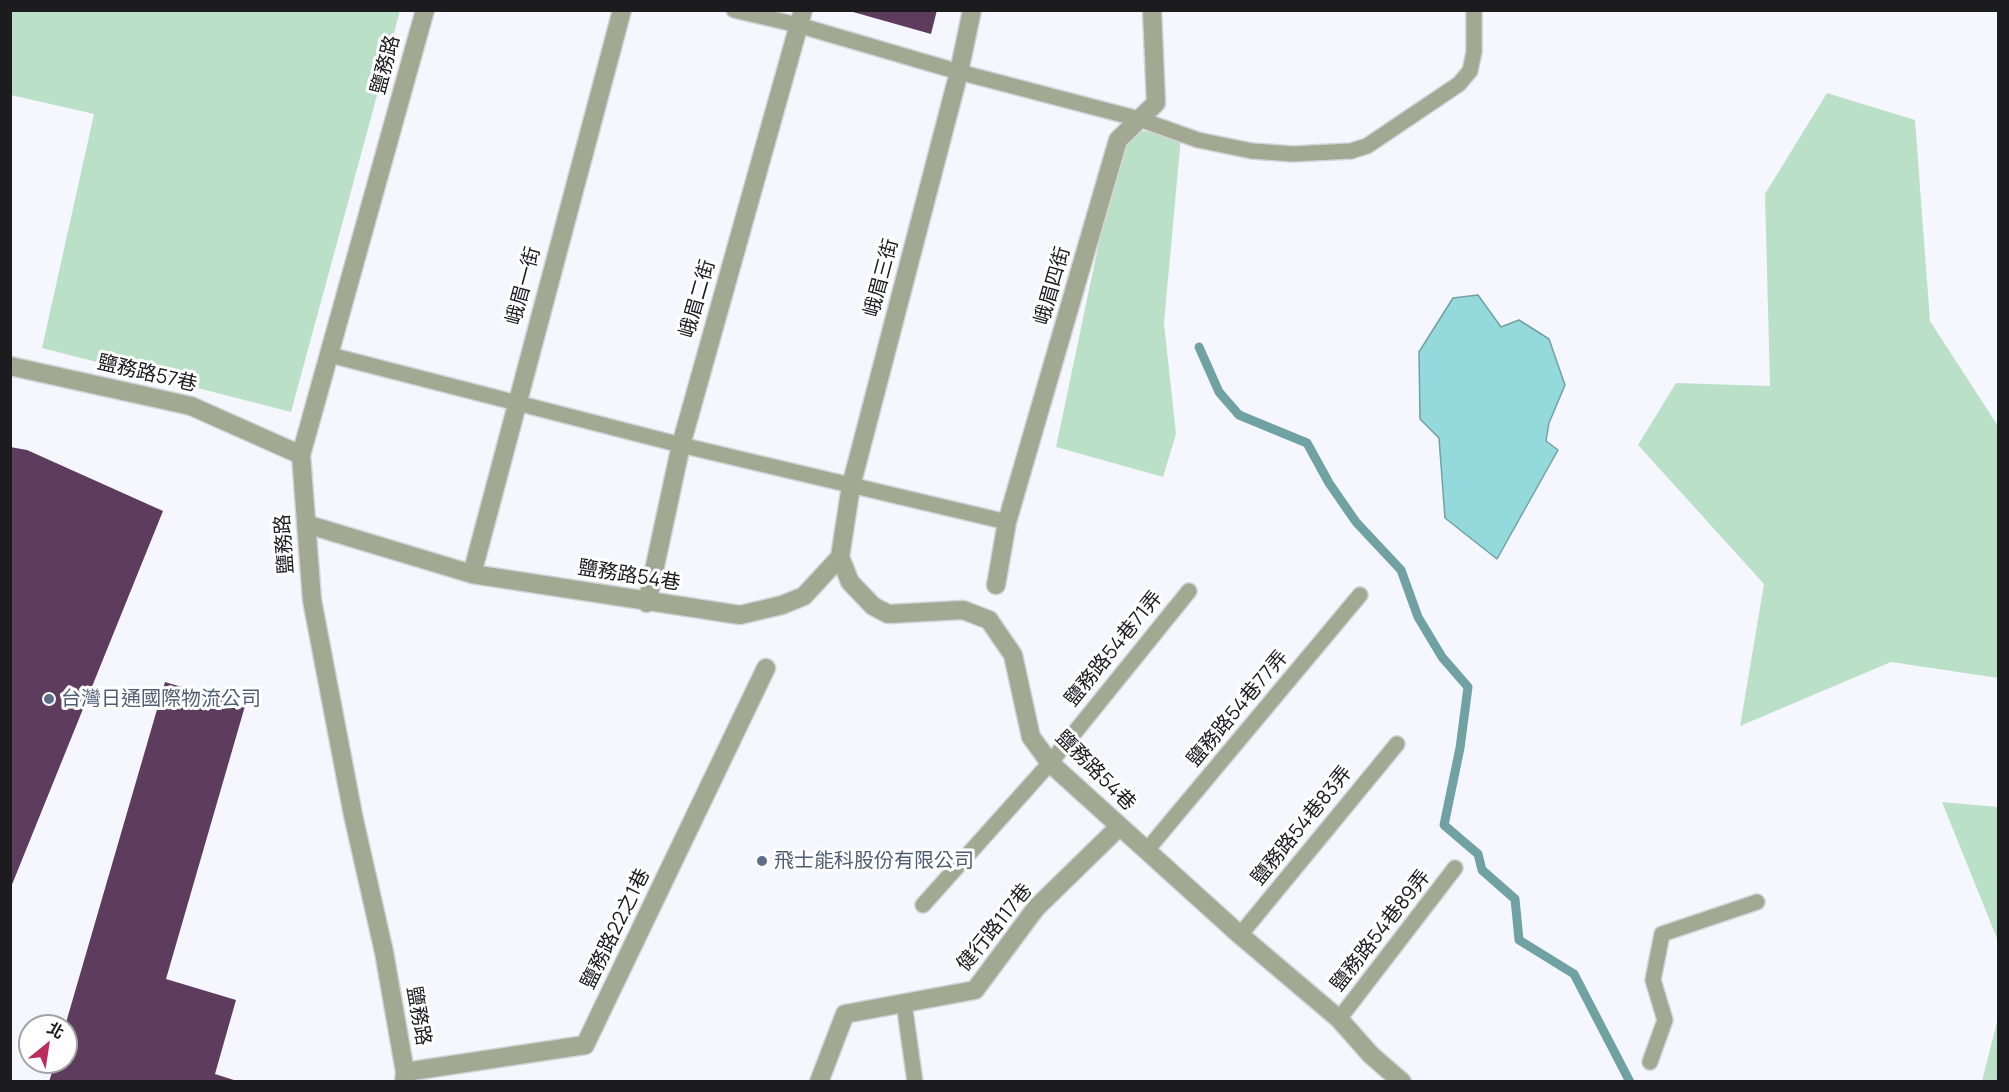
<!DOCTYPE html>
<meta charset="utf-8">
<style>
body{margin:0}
#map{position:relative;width:2009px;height:1092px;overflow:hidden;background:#f6f7fe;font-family:Manrope,"Noto Sans TC",sans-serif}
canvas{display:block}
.frame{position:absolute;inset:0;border:12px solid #1c1c1f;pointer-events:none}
.north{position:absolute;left:18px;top:1014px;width:60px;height:60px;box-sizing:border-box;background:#fff;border:2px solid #a4a4a5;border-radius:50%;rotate:30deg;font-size:16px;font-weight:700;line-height:24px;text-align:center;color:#1c1c1f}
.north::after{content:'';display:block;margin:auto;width:21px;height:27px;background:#bb2d5d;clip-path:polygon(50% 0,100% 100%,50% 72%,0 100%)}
</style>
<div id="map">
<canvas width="2009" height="1092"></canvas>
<div class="frame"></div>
<div class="north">北</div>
</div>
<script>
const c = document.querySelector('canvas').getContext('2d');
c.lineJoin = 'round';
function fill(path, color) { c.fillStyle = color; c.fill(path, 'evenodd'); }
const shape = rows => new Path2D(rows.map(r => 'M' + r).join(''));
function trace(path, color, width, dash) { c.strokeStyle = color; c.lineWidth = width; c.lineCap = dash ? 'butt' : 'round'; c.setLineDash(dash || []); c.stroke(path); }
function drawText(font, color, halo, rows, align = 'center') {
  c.font = font + ' Manrope,"Noto Sans TC",sans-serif'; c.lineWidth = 6; c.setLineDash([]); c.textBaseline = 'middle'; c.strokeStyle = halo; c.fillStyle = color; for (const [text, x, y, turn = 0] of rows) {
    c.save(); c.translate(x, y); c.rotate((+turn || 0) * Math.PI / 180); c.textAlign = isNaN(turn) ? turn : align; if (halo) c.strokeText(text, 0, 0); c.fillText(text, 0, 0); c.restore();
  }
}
fill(shape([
 [11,10,400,11,291,412,42,348,94,114,11,95],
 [1827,93,1915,120,1930,321,1998,426,1998,678,1891,662,1740,726,1764,584,1638,445,1676,383,1770,386,1765,194],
 [1123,128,1181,137,1164,323,1176,434,1163,477,1056,447],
 [1942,802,1998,807,1998,941],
 [1998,1018,1998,1081,1982,1081]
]), '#bbe0c8');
const water = shape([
 [1478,295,1501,327,1519,320,1549,339,1565,385,1549,423,1546,441,1558,450,1497,559,1445,518,1439,438,1420,419,1419,352,1453,298,1478,295]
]);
fill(water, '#94dadc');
trace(water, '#70a1a3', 1.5);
trace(shape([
 [1199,347,1219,392,1239,415,1307,443,1329,483,1356,522,1401,570,1418,617,1442,657,1468,687,1460,748,1444,825,1478,854,1482,870,1515,899,1519,940,1574,974,1630,1082]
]), '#70a1a3', 9);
fill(shape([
 [846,10,937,10,931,34],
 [10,447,27,450,163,511,11,887],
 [165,682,245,706,166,979,236,1000,215,1074,240,1082,49,1082,55,1062,66,1062,65,1026]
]), '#5d3c5e');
const lane = shape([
 [734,10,798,25,959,72,1139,119,1198,140,1252,151,1293,154,1351,151,1367,146,1459,84,1470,71,1474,52,1474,10],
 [330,355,681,445,1007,522],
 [1147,850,1360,595],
 [923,905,1050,763,1189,591],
 [1240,935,1397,744],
 [904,1003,915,1082],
 [1339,1019,1455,868],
 [1650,1062,1665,1020,1653,980,1662,934,1757,902]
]);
const street = shape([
 [10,366,191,406,301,455],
 [306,524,472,574,740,615,782,605,804,596,840,557,850,582,873,606,888,614,963,610,989,620,1013,655,1031,737,1050,763,1240,935,1339,1019,1371,1055,1402,1082],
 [840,557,851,486,959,72,972,10],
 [472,574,622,10],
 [996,585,1007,522,1118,140,1156,103,1152,10],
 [647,603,681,445,803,10],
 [405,1072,585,1045,766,668],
 [404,1082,405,1072,384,952,353,815,312,600,301,455,425,10],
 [819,1082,845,1014,975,990,1036,908,1119,827]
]);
trace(lane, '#d3d4da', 18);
trace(street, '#d3d4da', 21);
trace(lane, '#a3a892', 15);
trace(street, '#a3a892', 18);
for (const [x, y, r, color] of [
 [49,699,6,"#5c6f8a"],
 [762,861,6,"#5c6f8a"]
]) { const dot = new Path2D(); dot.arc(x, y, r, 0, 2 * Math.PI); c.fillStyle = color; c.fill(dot); trace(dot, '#fff', 2); }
drawText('20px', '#1c1c1f', '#fff', [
 ["鹽務路",386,65,-75],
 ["峨眉三街",882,278,-75],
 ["峨眉一街",524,286,-75],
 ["峨眉四街",1053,286,-74],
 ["峨眉二街",698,299,-74],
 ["鹽務路57巷",147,374,13],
 ["鹽務路",285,544,-94],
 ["鹽務路54巷",629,576,9],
 ["鹽務路54巷71弄",1114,649,-51],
 ["鹽務路54巷77弄",1238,709,-50],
 ["鹽務路54巷",1095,771,45],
 ["鹽務路54巷83弄",1302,826,-51],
 ["健行路117巷",995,928,-51],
 ["鹽務路22之1巷",616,929,-64],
 ["鹽務路54巷89弄",1381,931,-52],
 ["鹽務路",418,1016,80]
]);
drawText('20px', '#4e5e75', '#fff', [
 ["台灣日通國際物流公司",61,699],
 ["飛士能科股份有限公司",774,861]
], 'left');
</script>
